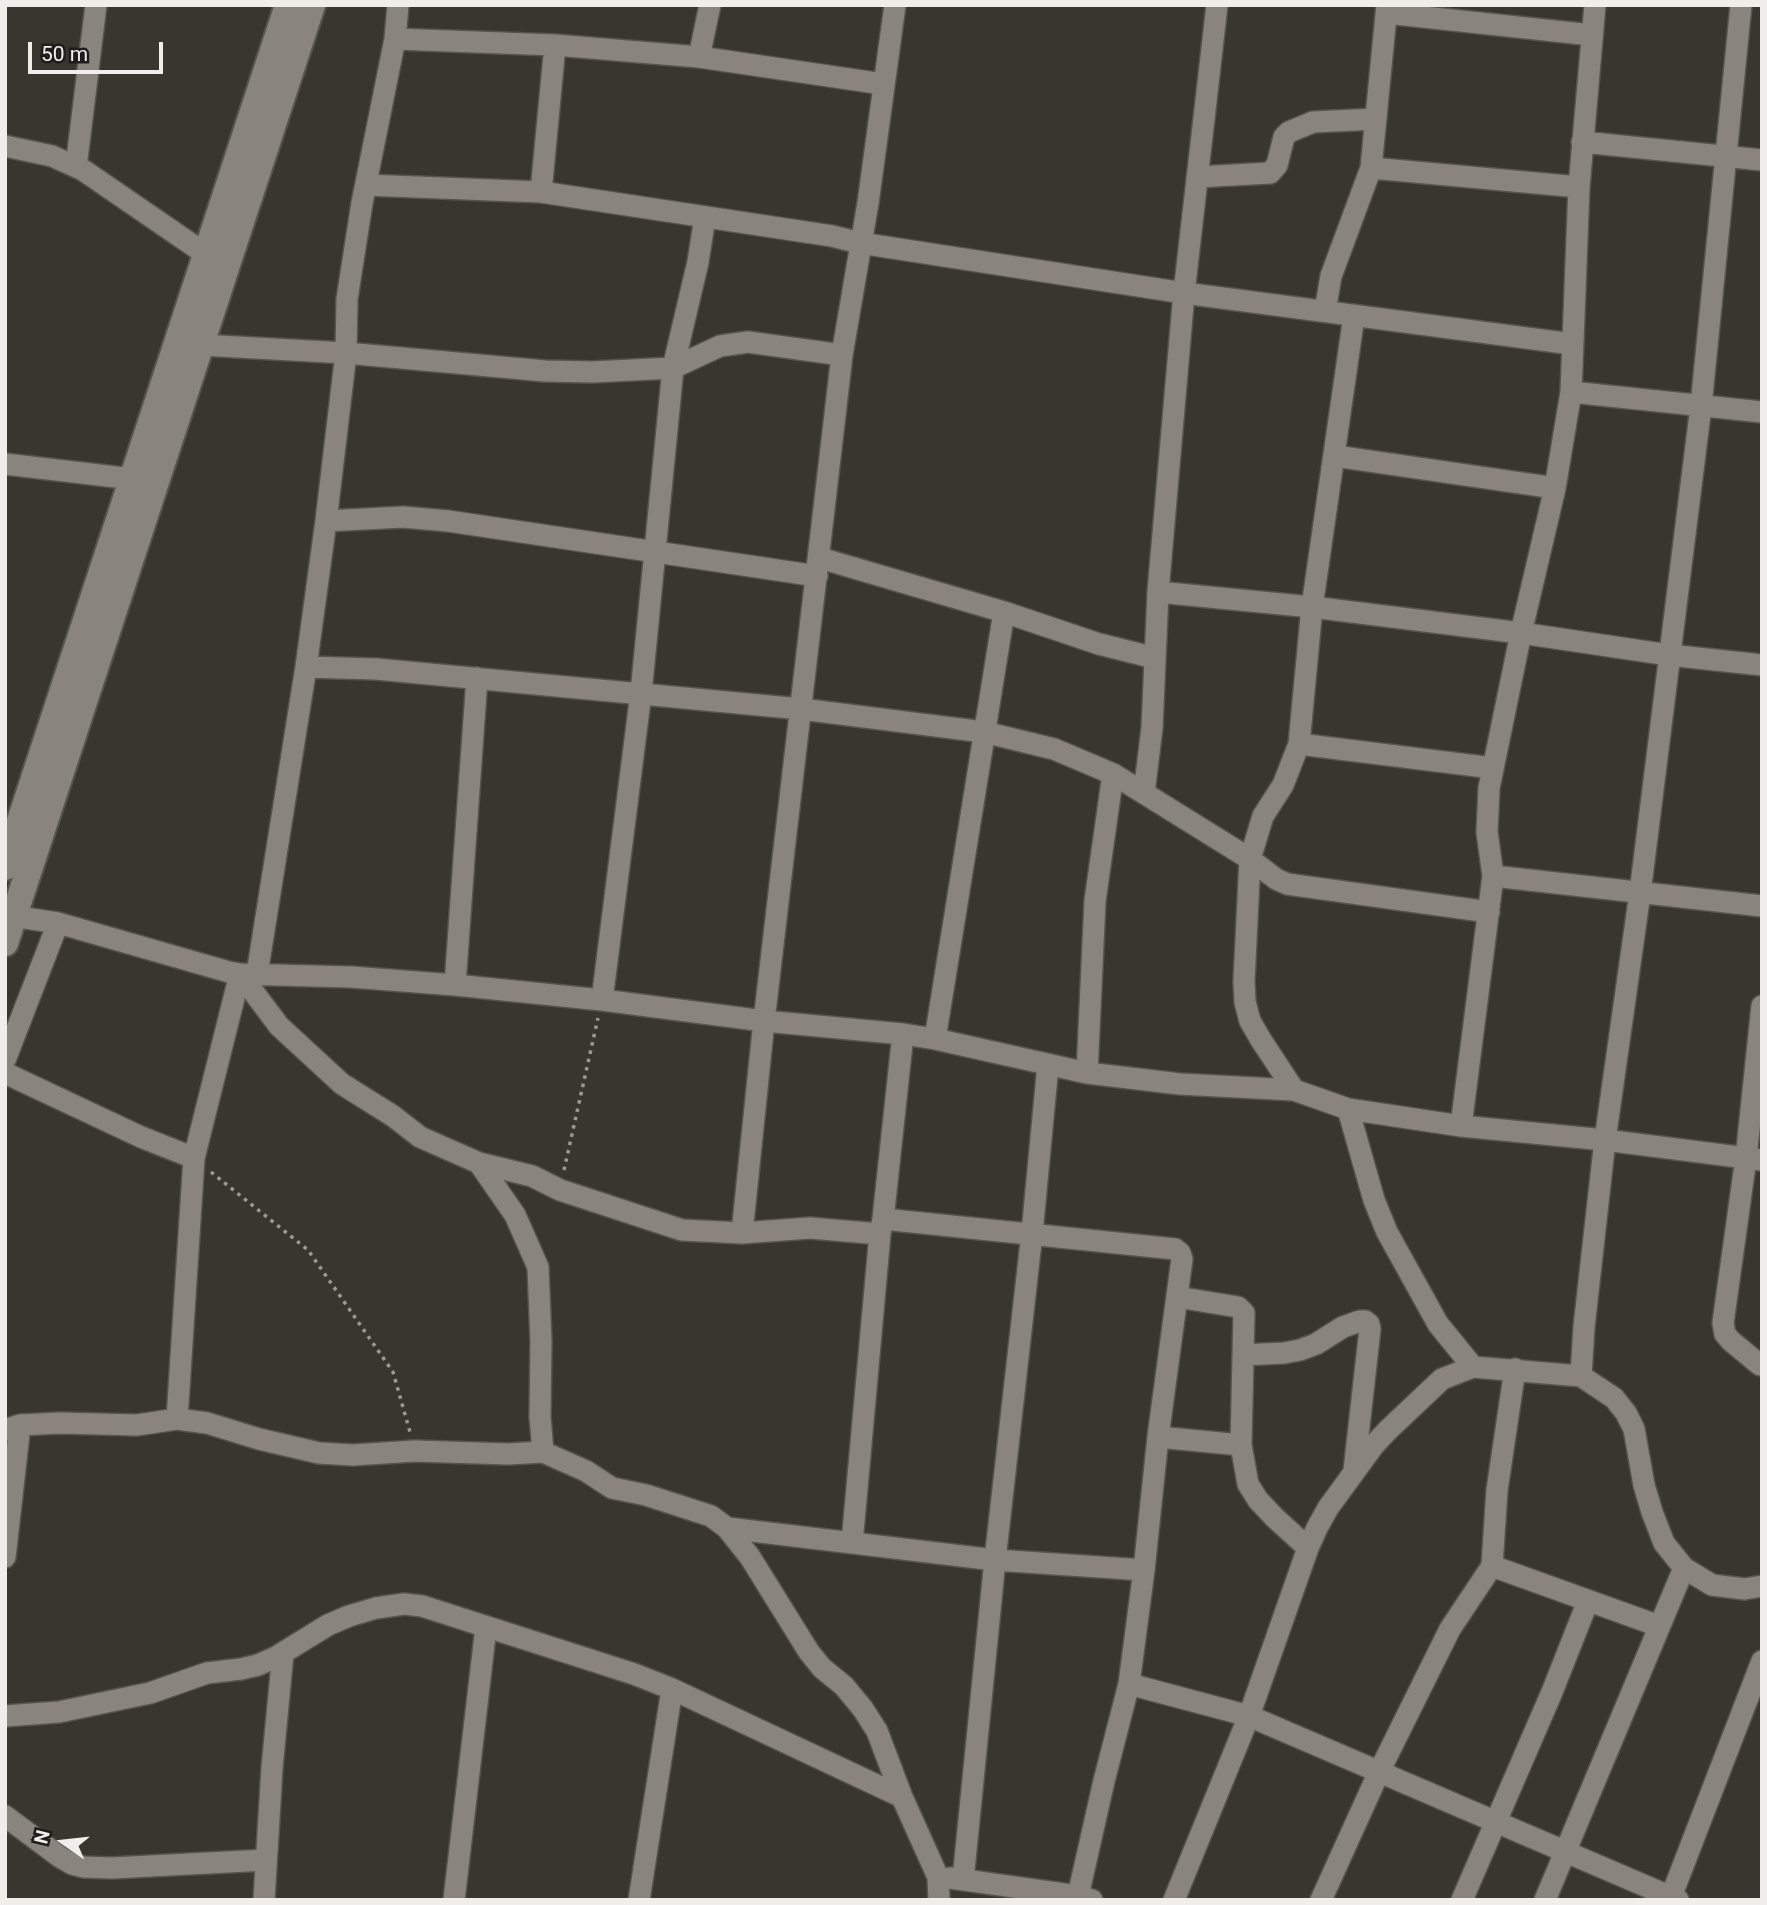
<!DOCTYPE html>
<style>
body{margin:0}
#map{position:relative;width:1767px;height:1905px;overflow:hidden;background:#393630;font-family:Roboto,sans-serif}
canvas{display:block}
.frame{position:absolute;inset:0;border:7px solid #f0edea;pointer-events:none}
.north{position:absolute;left:28px;top:1807px;width:70px;height:70px;-webkit-text-stroke:5px #1f1d1b;paint-order:stroke;rotate:284deg;font-size:19px;font-weight:700;line-height:28px;text-align:center;color:#f0edea}
.north::after{content:'';display:block;margin:auto;width:24px;height:32px;background:#f0edea;clip-path:polygon(50% 0,100% 100%,50% 72%,0 100%)}
.scale{position:absolute;left:28px;top:42px;width:135px;height:32px;box-sizing:border-box;border:4px solid #f0edea;border-top:0;padding-left:9px;font-size:21px;line-height:24px;white-space:nowrap;color:#f0edea;-webkit-text-stroke:5px #1f1d1b;paint-order:stroke}
</style>
<div id="map">
<canvas width="1767" height="1905"></canvas>
<div class="frame"></div>
<div class="north">N</div>
<div class="scale">50 m</div>
</div>
<script>
const c = document.querySelector('canvas').getContext('2d');
c.lineJoin = 'round';
const shape = rows => new Path2D(rows.map(r => 'M' + r).join(''));
function trace(path, color, width, dash) { c.strokeStyle = color; c.lineWidth = width; c.lineCap = dash ? 'butt' : 'round'; c.setLineDash(dash || []); c.stroke(path); }
const minor = shape([
 [1386,13,1592,35],
 [395,39,555,45,699,57,883,84],
 [699,57,710,5],
 [1582,142,1762,160],
 [5,146,52,156,83,170,207,255],
 [76,167,96,5],
 [1371,168,1579,187],
 [1197,177,1270,173,1277,165,1284,137,1289,132,1313,122,1376,119],
 [366,185,541,192,832,236,860,243,1184,293,1572,344],
 [541,192,555,45],
 [1325,311,1331,276,1371,168,1387,5],
 [201,345,346,353,545,371,592,372,673,368,720,346,748,342,842,355],
 [1571,392,1762,412],
 [1335,456,1555,488],
 [5,464,133,479],
 [326,521,403,517,448,521,817,576],
 [820,558,1004,612,1099,644,1155,658],
 [1158,592,1312,607,1521,633,1669,655,1762,665],
 [306,667,376,669,801,709,984,732,1054,749,1113,774,1250,859,1276,879,1287,884,1489,912],
 [1299,744,1493,768],
 [1144,793,1152,728,1158,592,1184,293,1217,5],
 [1493,876,1762,906],
 [5,915,58,923,229,972,240,974,351,977,455,985,602,1000,764,1021,903,1034,935,1039,1087,1073,1180,1084,1294,1090,1348,1109,1461,1126,1605,1140,1762,1160],
 [240,974,279,1026,342,1084,393,1116,420,1137,479,1163,515,1215,538,1267,541,1341,540,1417,543,1452,586,1471,612,1488,646,1495,711,1516,727,1528,750,1557,809,1652,822,1668,844,1686,863,1709,877,1731,902,1797,938,1877,939,1900],
 [257,974,306,667,326,521,346,353,347,299,362,203,395,39,398,5],
 [455,985,477,678],
 [602,1000,641,693,673,368,698,262,705,217],
 [935,1039,1004,612],
 [5,1060,58,923],
 [5,1073,141,1137,194,1158,177,1419],
 [1087,1073,1095,901,1113,774],
 [1294,1090,1261,1040,1250,1021,1245,1002,1244,981,1250,859,1263,816,1283,785,1299,744,1312,607,1354,316],
 [1348,1109,1374,1200,1387,1232,1438,1324,1473,1367],
 [1461,1126,1493,876,1487,832,1489,788,1521,633,1555,488,1571,392,1579,187,1595,5],
 [194,1158,240,974],
 [479,1163,532,1176,560,1190,682,1230,742,1233,810,1228,880,1234],
 [883,1219,1175,1249,1180,1253,1182,1259,1158,1437,1144,1570,1129,1684,1104,1781,1078,1896],
 [742,1233,764,1021,842,355,868,203,895,5],
 [1177,1297,1238,1307,1244,1313,1241,1445,1248,1484,1258,1500,1275,1518,1308,1548],
 [1243,1355,1284,1353,1300,1350,1316,1344,1343,1327,1360,1321,1365,1321,1369,1324,1370,1329,1354,1471],
 [1760,1365,1731,1341,1725,1334,1723,1323,1746,1158,1762,1006],
 [1581,1376,1584,1327,1605,1140,1640,893,1701,406,1741,5],
 [5,1430,20,1425,60,1423,137,1425,177,1419,207,1423,259,1439,319,1453,353,1455,415,1451,508,1454,543,1452],
 [1158,1437,1241,1445],
 [727,1528,995,1560,1144,1570],
 [852,1543,880,1234,883,1219,903,1034],
 [5,1557,20,1425],
 [1492,1566,1659,1626],
 [1129,1684,1249,1716,1308,1548,1317,1528,1328,1508,1374,1445,1387,1431,1442,1379,1473,1367,1581,1376,1614,1398,1626,1413,1634,1429,1644,1485,1652,1512,1664,1543,1684,1568,1712,1585,1745,1589,1762,1586],
 [5,1716,59,1712,150,1693,207,1673,241,1669,258,1665,276,1657,328,1625,349,1616,376,1608,404,1604,422,1606,634,1674,672,1689,902,1797],
 [5,1816,60,1857,72,1864,84,1867,112,1868,266,1860],
 [950,1878,1078,1896,1092,1900],
 [963,1880,995,1560,1032,1233,1048,1065],
 [1671,1897,1762,1661],
 [264,1900,272,1768,283,1653],
 [454,1900,486,1627],
 [639,1900,672,1689],
 [1174,1900,1249,1716,1678,1900],
 [1321,1900,1379,1772,1450,1629,1492,1566,1497,1490,1515,1369],
 [1462,1900,1552,1692,1588,1601],
 [1545,1900,1684,1568]
]);
const tertiary = shape([
 [5,867,288,5],
 [5,943,312,5]
]);
trace(minor, '#57534f', 24);
trace(tertiary, '#57534f', 30);
trace(shape([
 [564,1170,598,1018],
 [211,1172,308,1250,393,1372,410,1432]
]), '#9c9994', 3.5, [3.5, 5]);
trace(minor, '#89857e', 21);
trace(tertiary, '#89857e', 26);
</script>
